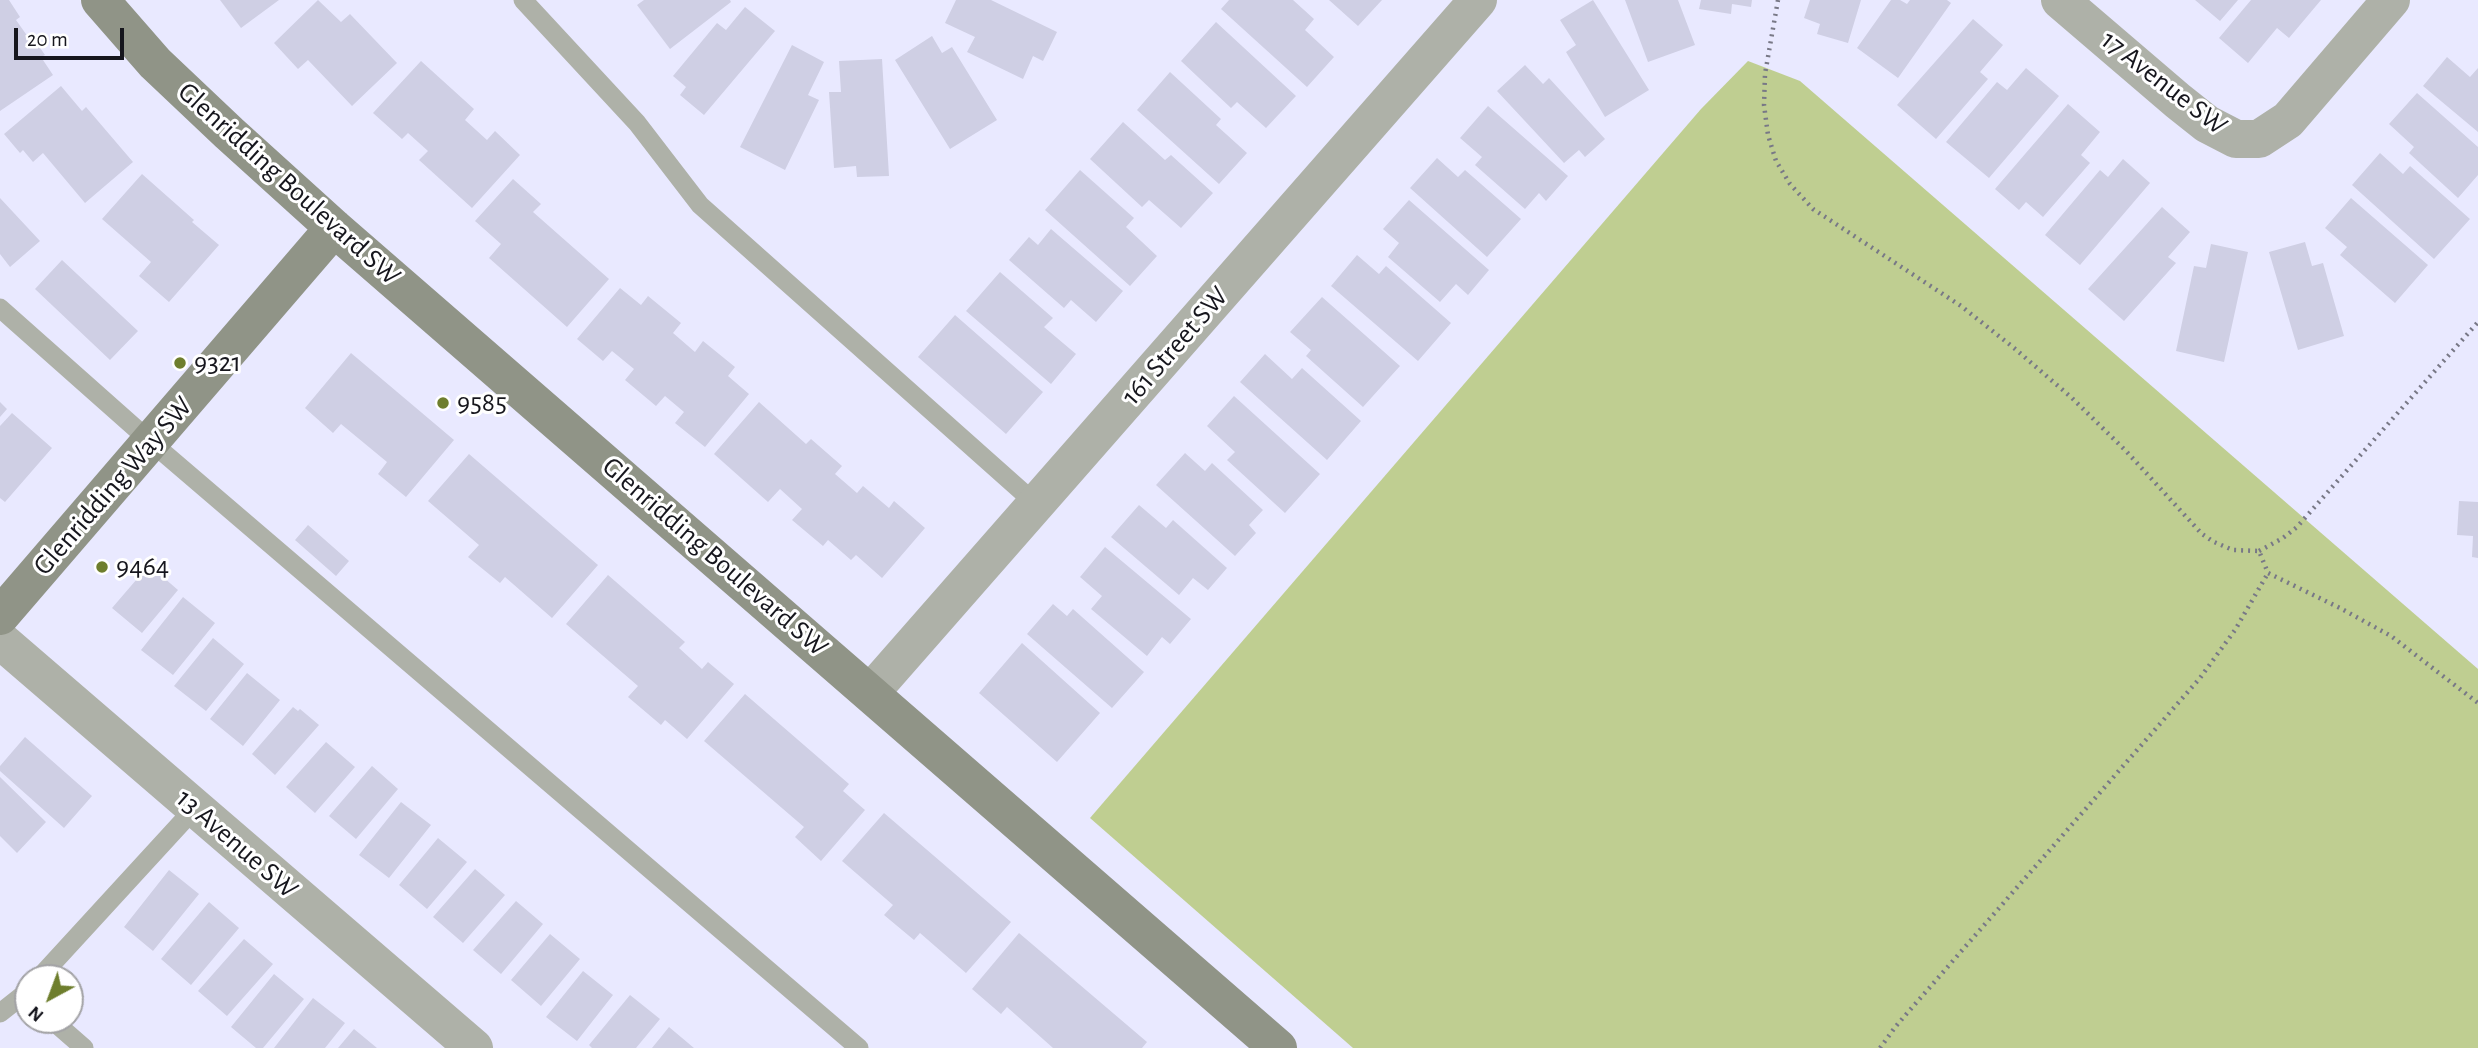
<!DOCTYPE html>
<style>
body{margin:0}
#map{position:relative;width:2478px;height:1048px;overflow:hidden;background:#e9e9ff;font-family:"Alegreya Sans",sans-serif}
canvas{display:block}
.north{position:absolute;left:14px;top:964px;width:70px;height:70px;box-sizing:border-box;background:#fff;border:2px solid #a2a2a5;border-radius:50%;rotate:221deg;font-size:19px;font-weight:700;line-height:28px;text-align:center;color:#16161d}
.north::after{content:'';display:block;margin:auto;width:24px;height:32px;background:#6e7e2d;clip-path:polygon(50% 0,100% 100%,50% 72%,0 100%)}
.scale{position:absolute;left:14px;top:28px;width:110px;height:32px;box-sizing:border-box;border:4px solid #16161d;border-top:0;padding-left:9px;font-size:21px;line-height:24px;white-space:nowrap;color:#16161d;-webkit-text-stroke:5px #fff;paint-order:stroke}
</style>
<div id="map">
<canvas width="2478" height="1048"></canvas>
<div class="north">N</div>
<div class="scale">20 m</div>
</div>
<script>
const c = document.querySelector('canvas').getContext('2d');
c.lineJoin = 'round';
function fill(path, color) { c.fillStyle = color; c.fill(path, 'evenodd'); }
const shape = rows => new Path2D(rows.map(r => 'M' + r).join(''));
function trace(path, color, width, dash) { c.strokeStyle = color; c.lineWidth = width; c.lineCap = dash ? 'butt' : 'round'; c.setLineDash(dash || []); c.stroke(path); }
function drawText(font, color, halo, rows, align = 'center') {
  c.font = font + ' "Alegreya Sans",sans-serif'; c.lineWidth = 6; c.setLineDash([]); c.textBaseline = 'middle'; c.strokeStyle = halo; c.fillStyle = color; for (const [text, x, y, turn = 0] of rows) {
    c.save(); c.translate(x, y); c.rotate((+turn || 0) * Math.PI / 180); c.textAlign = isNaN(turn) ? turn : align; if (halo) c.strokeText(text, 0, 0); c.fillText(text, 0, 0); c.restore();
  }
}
fill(shape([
 [1748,61,1800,81,2478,669,2478,1048,1353,1048,1090,818,1701,109]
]), '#bfce91');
fill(shape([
 [0,0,9,0,20,17,16,20,33,44,36,42,45,55,41,57,53,75,0,111],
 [220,0,279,0,241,28],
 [318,0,341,22,350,14,397,63,352,106,308,60,298,69,274,43],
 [644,0,730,0,731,2,670,49,637,5],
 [956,0,991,0,1057,32,1043,61,1033,56,1023,79,967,52,975,37,945,23],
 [1229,0,1293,0,1314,19,1305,30,1334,57,1307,87,1221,9],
 [1329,0,1382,0,1358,26],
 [1593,0,1649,90,1605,117,1566,52,1576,45,1560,20],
 [1625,0,1678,0,1695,45,1648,62],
 [1701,0,1752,0,1751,7,1732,4,1731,14,1699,9],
 [1810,0,1861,0,1848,43,1817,34,1820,24,1804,18],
 [1891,0,1900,0,1907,4,1910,0,1947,0,1951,3,1898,78,1857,48],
 [2195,0,2238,0,2220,21],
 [2251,0,2321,0,2289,38,2277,28,2248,63,2219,38],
 [745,7,775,31,704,115,680,95,686,87,673,76,717,23,726,30],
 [1973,19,2003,45,1980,72,1988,79,1936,139,1897,105],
 [1216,22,1296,96,1266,128,1237,102,1231,108,1181,61],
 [932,36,942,53,952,47,997,120,950,149,895,60],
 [792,45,824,62,808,95,819,100,785,170,740,147],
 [2447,57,2470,77,2478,68,2478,132,2423,86],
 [882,59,889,176,857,177,856,166,834,168,829,92,841,92,839,61],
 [421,61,474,109,465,120,487,140,495,131,520,155,472,208,419,160,428,151,408,133,402,139,373,113],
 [1525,65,1543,84,1549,78,1605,139,1585,157,1579,150,1564,163,1497,91],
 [2026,68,2059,96,1989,178,1946,142,1997,82,2007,90],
 [1170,72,1221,119,1216,125,1247,153,1219,184,1137,110],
 [61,86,82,111,86,107,133,162,85,203,43,153,33,162,23,150,20,153,4,134],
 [2417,93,2478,147,2478,175,2458,198,2409,153,2414,147,2389,124],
 [2068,104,2100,132,2081,155,2090,163,2043,217,2026,202,2019,210,1995,189],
 [1488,106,1568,176,1546,201,1539,193,1525,209,1475,165,1482,157,1460,138],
 [1123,122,1165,160,1171,155,1213,193,1181,228,1149,200,1142,207,1090,159],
 [2380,153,2403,174,2410,166,2470,219,2434,259,2352,185],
 [1437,158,1458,177,1465,170,1521,219,1487,257,1410,188],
 [2123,159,2150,183,2080,265,2045,235,2100,170,2108,177],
 [1080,170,1134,218,1126,227,1157,256,1130,286,1045,210],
 [142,174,194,220,192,222,219,245,169,302,139,276,151,262,102,219],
 [513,179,541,204,533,212,609,279,567,327,489,258,501,244,475,221],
 [0,198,40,241,10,267,0,254],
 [2351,198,2428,265,2395,303,2340,255,2347,247,2325,228],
 [1409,200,1489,270,1468,295,1456,284,1440,302,1388,257,1399,243,1383,229],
 [2162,207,2190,232,2168,257,2176,263,2124,321,2088,289],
 [1051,229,1123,291,1096,322,1071,300,1064,308,1009,260,1029,237,1038,245],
 [2305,242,2312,266,2323,263,2344,336,2298,350,2269,252],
 [2211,244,2248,252,2224,362,2176,351,2194,266,2206,268],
 [1357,255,1379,274,1386,266,1451,323,1418,361,1331,286],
 [62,260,138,331,110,360,35,289],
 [1000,272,1053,318,1044,327,1076,354,1051,384,966,311],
 [620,288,641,305,648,296,681,323,673,333,695,352,703,341,735,367,728,376,749,394,705,447,675,423,684,412,665,396,656,406,625,380,634,369,612,351,603,361,577,339],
 [1322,297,1400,366,1363,407,1306,356,1311,350,1290,332],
 [955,315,1043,392,1006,434,918,357],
 [351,353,454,440,406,497,378,474,387,462,341,424,333,433,305,408],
 [1265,354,1292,379,1302,368,1361,421,1327,460,1240,382],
 [1234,396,1320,474,1285,513,1227,460,1235,452,1207,426],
 [0,402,7,409,0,417],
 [759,402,806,444,811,439,842,466,835,474,857,493,863,486,889,508,894,501,925,528,882,578,856,555,851,560,828,540,823,546,792,520,802,509,780,489,768,502,714,454],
 [12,413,52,448,5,502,0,498,0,426],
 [1185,453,1205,471,1212,463,1263,510,1249,525,1256,533,1235,556,1156,485],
 [469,454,598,565,552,618,505,577,500,583,468,557,479,545,428,501],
 [2459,501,2478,502,2478,558,2472,557,2473,536,2457,535],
 [1139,505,1166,528,1173,520,1227,568,1208,590,1193,578,1179,595,1111,537],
 [308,525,349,561,336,576,295,540],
 [1105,547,1191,619,1170,644,1162,637,1147,656,1091,609,1102,596,1080,577],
 [149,565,178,590,142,633,112,608],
 [608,575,685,642,679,648,702,669,708,662,734,684,687,739,665,720,661,725,628,697,638,686,566,624],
 [183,597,215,623,173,675,141,650],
 [1053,604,1067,616,1073,609,1144,672,1112,708,1027,634],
 [213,638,244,664,206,711,174,686],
 [1022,643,1100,713,1057,762,979,693],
 [247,673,280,700,243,746,210,719],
 [745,694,849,784,843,791,865,810,821,861,795,837,804,827,704,741],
 [293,707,298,711,300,709,319,725,275,775,252,754],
 [25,737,92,796,64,828,0,771,0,766],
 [326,742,355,767,315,813,286,787],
 [372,766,398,789,356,839,329,816],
 [0,777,46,822,17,853,0,836],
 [401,802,431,825,389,878,359,855],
 [884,813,1011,922,966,973,920,933,914,940,884,915,893,905,842,861],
 [438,838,467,862,427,909,399,885],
 [475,869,505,895,463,943,433,917],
 [169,870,199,894,153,951,124,927],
 [516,901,543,924,501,974,473,950],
 [209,902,239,928,191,985,161,959],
 [1019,933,1147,1042,1142,1048,1053,1048,1007,1007,1001,1014,972,989],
 [550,934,580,959,541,1006,511,980],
 [244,939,273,964,227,1016,198,991],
 [583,971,613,995,577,1041,546,1017],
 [274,974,304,999,263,1048,256,1048,231,1027],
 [630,995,660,1019,636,1048,592,1048,589,1045],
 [313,998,345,1023,325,1048,274,1048],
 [669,1027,694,1048,652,1048],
 [354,1029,377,1048,338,1048]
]), '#cfcfe4');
trace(shape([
 [1778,0,1765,74,1764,105,1768,135,1776,161,1790,184,1813,209,1961,306,2014,348,2072,398,2126,451,2202,534,2214,542,2233,550,2259,551,2268,573,2340,608,2391,636,2478,703],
 [2259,551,2283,538,2297,527,2478,322],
 [1880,1048,1896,1026,2200,678,2235,630,2268,573]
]), '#787886', 4.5, [2, 5]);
trace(shape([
 [523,0,637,123,700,205,1036,504],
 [0,308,151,442,859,1048],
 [39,978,195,808],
 [0,1013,28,991],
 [52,1020,84,1048]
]), '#aeb1a8', 19);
trace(shape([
 [2060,0,2178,101,2207,124,2236,139,2259,139,2288,120,2391,0],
 [0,640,474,1048],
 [871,692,1478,0]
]), '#aeb1a8', 38);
trace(shape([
 [100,0,155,63,229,133,334,228,1278,1048],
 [0,616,334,228]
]), '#909487', 38);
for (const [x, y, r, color] of [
 [180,363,7,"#6e7e2d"],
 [443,403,7,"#6e7e2d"],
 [102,567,7,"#6e7e2d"]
]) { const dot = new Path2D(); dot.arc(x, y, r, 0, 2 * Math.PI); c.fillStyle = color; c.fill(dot); trace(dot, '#fff', 2.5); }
drawText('28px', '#16161d', '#fff', [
 ["17 Avenue SW",2164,83,38],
 ["Glenridding Boulevard SW",289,184,42],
 ["161 Street SW",1175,346,-49],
 ["Glenridding Way SW",113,486,-49],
 ["Glenridding Boulevard SW",715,557,41],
 ["13 Avenue SW",237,844,41]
]);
drawText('28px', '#16161d', '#fff', [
 ["9321",194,363],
 ["9585",457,403],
 ["9464",116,567]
], 'left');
</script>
